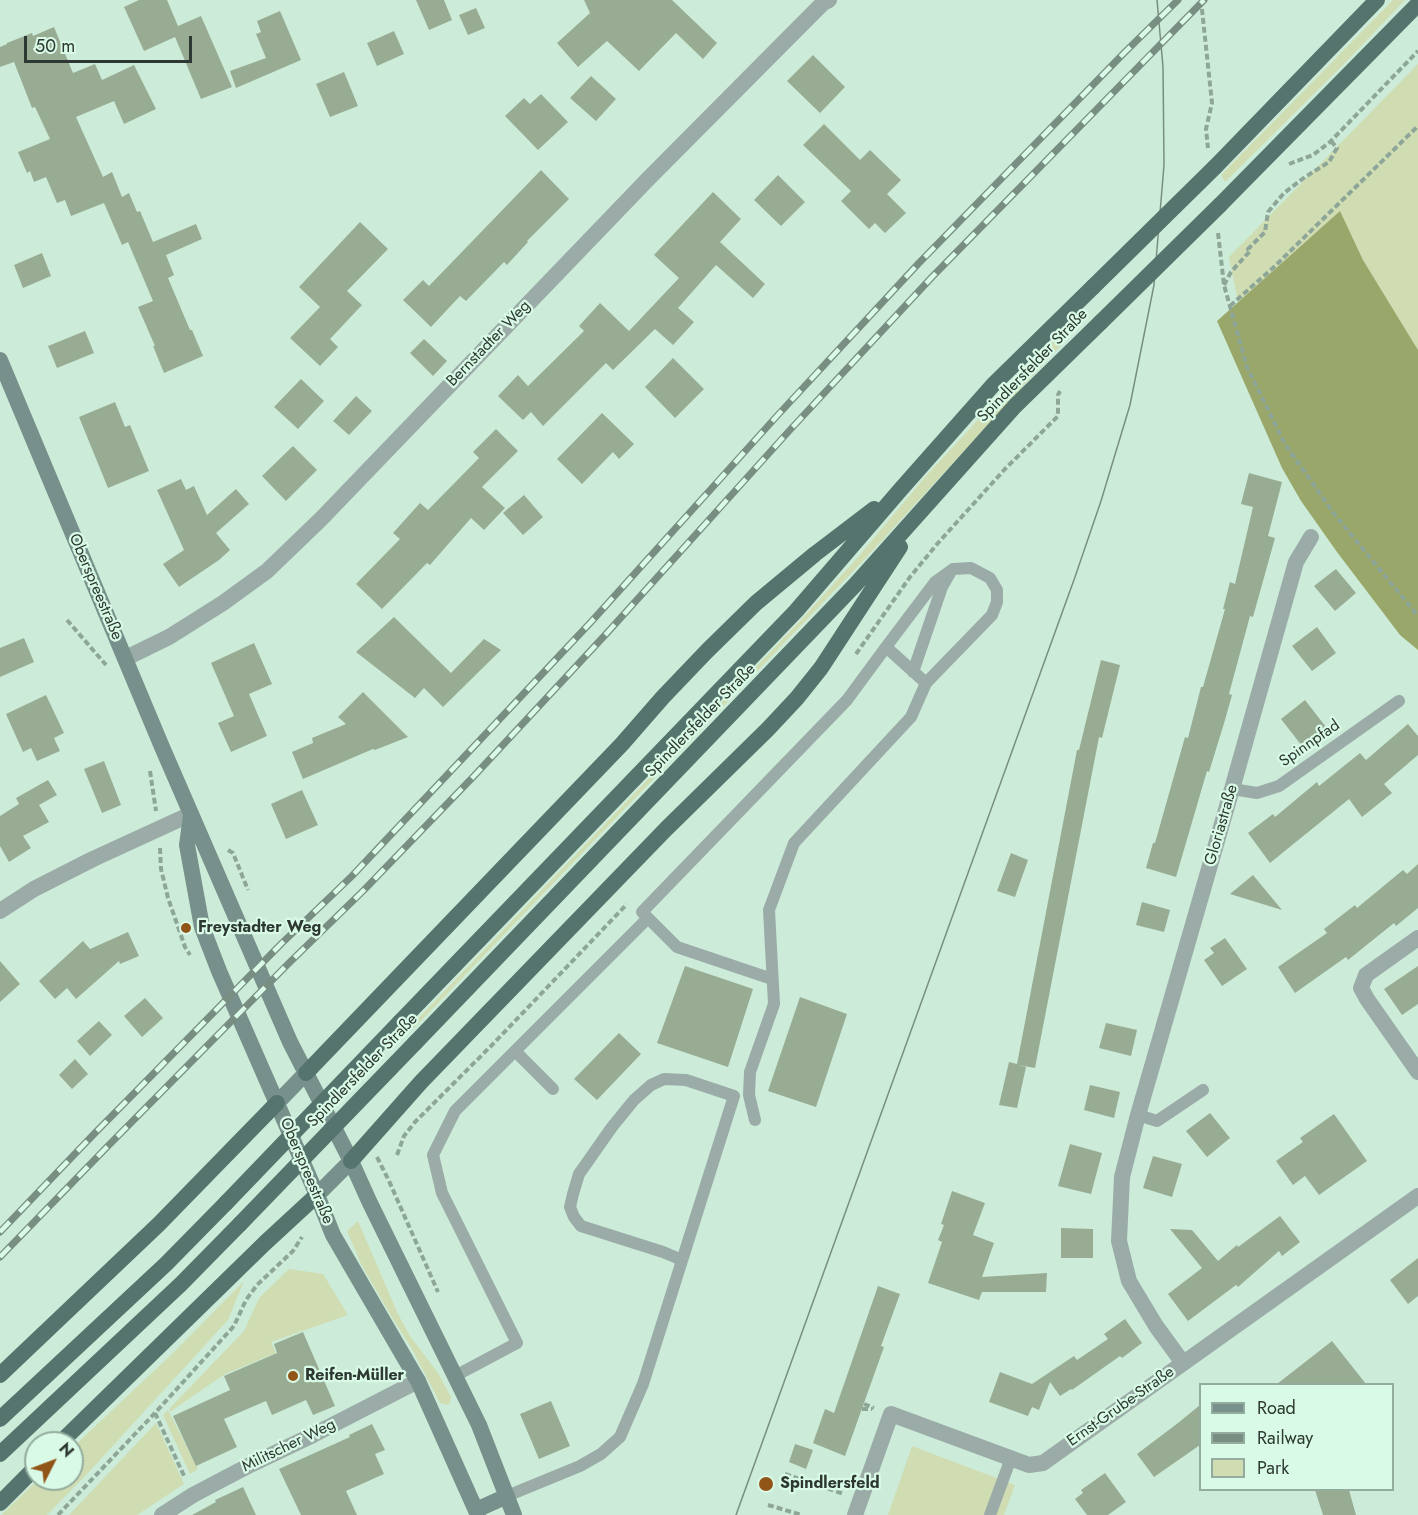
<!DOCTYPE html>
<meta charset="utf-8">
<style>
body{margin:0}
#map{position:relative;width:1418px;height:1515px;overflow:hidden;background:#ccecd9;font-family:Jost,sans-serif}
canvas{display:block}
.legend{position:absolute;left:1199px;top:1383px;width:195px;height:108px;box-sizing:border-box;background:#d9fae6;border:2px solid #94ac9e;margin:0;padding:8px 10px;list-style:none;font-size:18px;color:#2c3831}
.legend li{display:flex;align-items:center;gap:12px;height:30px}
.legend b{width:30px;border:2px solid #94ac9e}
.north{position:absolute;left:24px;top:1431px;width:60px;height:60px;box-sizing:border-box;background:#d9fae6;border:2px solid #94ac9e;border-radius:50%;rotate:48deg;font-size:16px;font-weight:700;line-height:24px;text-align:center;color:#2c3831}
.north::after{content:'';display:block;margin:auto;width:21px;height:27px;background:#925518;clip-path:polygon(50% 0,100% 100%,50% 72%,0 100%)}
.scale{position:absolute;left:24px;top:36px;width:168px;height:27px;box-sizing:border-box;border:3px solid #2c3831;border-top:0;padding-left:8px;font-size:18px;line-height:21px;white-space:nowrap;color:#2c3831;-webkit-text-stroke:4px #d9fae6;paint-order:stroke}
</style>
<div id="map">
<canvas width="1418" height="1515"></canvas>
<ul class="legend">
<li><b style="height:8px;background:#78908b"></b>Road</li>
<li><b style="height:8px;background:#798e82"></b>Railway</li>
<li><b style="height:16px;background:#d0dcb2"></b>Park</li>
</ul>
<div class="north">N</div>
<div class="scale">50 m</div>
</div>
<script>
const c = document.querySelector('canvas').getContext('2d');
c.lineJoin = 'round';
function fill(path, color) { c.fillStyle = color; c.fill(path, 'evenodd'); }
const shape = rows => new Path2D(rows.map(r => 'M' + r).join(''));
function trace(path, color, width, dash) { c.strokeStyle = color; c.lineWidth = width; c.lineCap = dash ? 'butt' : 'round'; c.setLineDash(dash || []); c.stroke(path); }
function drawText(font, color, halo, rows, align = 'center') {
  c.font = font + ' Jost,sans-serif'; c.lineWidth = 4.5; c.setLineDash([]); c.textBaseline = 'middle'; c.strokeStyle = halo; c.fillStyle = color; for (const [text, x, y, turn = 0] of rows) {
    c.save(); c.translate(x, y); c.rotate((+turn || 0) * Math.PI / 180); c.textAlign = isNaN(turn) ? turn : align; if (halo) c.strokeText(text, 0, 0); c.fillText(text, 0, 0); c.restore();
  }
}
fill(shape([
 [1393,0,1405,0,1345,63,1225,182,1221,175],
 [1418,64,1418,350,1363,260,1340,212,1238,302,1229,257],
 [1057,337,1061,345,863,561,414,1028,412,1025,802,619,858,557,926,476,1012,383],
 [358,1221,398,1314,410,1336,438,1373,451,1397,450,1403,446,1405,440,1403,411,1347,393,1319,362,1266,347,1231],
 [289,1269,323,1274,348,1315,271,1342,276,1353,225,1374,170,1412,170,1408,244,1331,259,1298],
 [244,1281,228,1320,87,1474,47,1515,1,1515,39,1479,72,1479,72,1448,172,1354],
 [168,1410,198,1469,190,1474,163,1415],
 [156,1423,184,1484,137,1515,69,1515],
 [912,1446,1015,1485,1004,1515,888,1515]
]), '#d0dcb2');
fill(shape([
 [1340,211,1363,260,1418,350,1418,650,1400,635,1337,552,1301,501,1282,468,1217,321]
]), '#99a86a');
fill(shape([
 [139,0,167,0,178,26,201,16,232,87,201,99,175,37,144,51,124,7],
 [416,0,444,0,452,20,429,30],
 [584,0,672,0,717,43,703,59,676,33,639,71,607,41,578,67,557,43,590,13],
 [476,8,485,28,468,35,459,15],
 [280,11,301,60,236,88,230,71,266,58,256,34,261,32,257,21],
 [54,27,73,73,95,64,102,80,134,65,156,109,124,124,114,101,76,117,103,177,112,172,122,197,129,193,137,212,140,211,153,242,196,224,202,239,166,255,174,275,168,278,190,330,192,330,203,356,164,373,153,346,155,346,138,307,153,301,128,242,122,245,104,203,71,216,65,200,57,203,46,177,34,182,30,171,27,173,18,152,50,139,35,107,32,108,14,62,0,67,0,47,7,44,7,43,32,33,33,36],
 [394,31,404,54,377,66,367,43],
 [813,55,845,87,820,113,787,81],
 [344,72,358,106,330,117,316,84],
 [591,76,616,99,596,121,570,98],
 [541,94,568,122,538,150,505,116,524,98,530,104],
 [824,124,860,160,870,150,901,180,887,194,906,213,885,233,875,223,869,229,841,201,851,191,803,145],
 [541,170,569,199,527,241,528,242,507,265,504,262,466,301,460,296,431,327,403,300,423,280,429,286],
 [778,175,805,202,781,226,754,200],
 [713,192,741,219,720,242,765,284,753,298,716,265,678,308,694,322,673,345,655,329,613,370,606,363,543,426,531,412,523,420,498,396,518,375,528,386,584,331,579,326,600,303,629,331,679,278,654,255],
 [360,222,388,249,347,291,362,305,330,339,338,347,320,366,290,338,320,307,299,287],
 [42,253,51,276,23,288,14,265],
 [85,331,94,353,57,368,48,346],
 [424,339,447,361,433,376,410,353],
 [673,358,704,389,675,418,645,387],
 [301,379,324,401,298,429,274,407],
 [356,396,372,411,349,435,333,421],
 [115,402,125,427,130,425,149,471,108,488,79,417],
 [602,413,634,444,619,459,613,452,582,484,557,459],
 [496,429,518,451,482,487,505,508,484,530,471,518,430,565,427,563,382,609,356,584,400,539,393,533,420,503,428,510,479,458,473,452],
 [293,446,317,470,286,501,262,476],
 [1249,473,1282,482,1268,536,1275,538,1253,617,1250,616,1229,694,1232,695,1225,720,1209,772,1207,771,1176,877,1146,868,1153,843,1155,843,1185,737,1188,738,1201,687,1203,687,1225,609,1223,609,1230,582,1235,584,1253,507,1241,504],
 [181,479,186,490,194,486,207,515,236,489,249,504,216,533,230,550,219,560,179,587,163,564,184,550,157,490],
 [524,495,543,517,523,535,503,513],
 [1336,569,1356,593,1335,611,1314,586],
 [394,617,451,673,484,639,501,650,443,707,424,688,415,698,356,652],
 [1317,627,1336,653,1312,671,1292,646],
 [24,638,34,662,0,677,0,648],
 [254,643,272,684,249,694,267,736,231,752,218,723,234,716,211,663],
 [1101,660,1120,665,1102,738,1099,737,1035,1068,1018,1065,1026,1067,1017,1108,999,1105,1009,1062,1017,1064,1077,750,1079,750],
 [363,692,408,737,375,750,373,749,303,779,292,752,313,743,312,738,346,724,338,717],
 [46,695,64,733,54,738,60,751,37,761,31,748,23,752,6,714],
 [1305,700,1326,727,1302,746,1281,719],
 [1408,724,1418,736,1418,755,1384,784,1392,793,1362,817,1349,799,1270,863,1248,833,1273,814,1275,817,1317,782,1319,786,1360,753,1366,760],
 [104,761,121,805,102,813,84,769],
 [48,780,57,795,39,805,49,822,23,836,31,848,9,862,0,846,0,816,19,804,16,798],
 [302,790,318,825,286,839,271,804],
 [1011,853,1028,860,1015,897,997,891],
 [1418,864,1418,908,1396,926,1394,923,1348,960,1346,957,1295,993,1278,967,1327,933,1324,929,1355,905,1357,908,1403,870,1407,874],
 [1253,875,1282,910,1230,894],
 [1142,902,1170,910,1164,932,1136,925],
 [128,932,139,956,120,964,119,961,76,999,67,988,55,999,39,981,83,941,90,949],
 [1225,938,1247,969,1222,986,1204,960,1214,953,1210,948],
 [0,961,20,984,0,1002],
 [685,966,753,989,728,1067,657,1043],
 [1418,966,1418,1004,1402,1015,1384,989],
 [800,997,847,1014,816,1107,768,1091],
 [145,998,163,1018,142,1037,124,1016],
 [99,1021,112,1035,90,1056,77,1041],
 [1106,1023,1137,1030,1131,1056,1099,1048],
 [619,1033,641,1054,597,1100,574,1079],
 [75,1059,88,1074,72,1089,59,1075],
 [1090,1085,1120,1092,1114,1118,1084,1110],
 [1210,1113,1230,1138,1207,1157,1186,1131],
 [1334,1114,1367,1161,1319,1195,1305,1176,1293,1185,1276,1161,1303,1142,1300,1138],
 [1070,1144,1102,1153,1091,1194,1058,1186],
 [1153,1156,1182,1164,1172,1197,1143,1188],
 [952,1191,985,1203,973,1235,994,1243,982,1277,1047,1273,1046,1292,982,1292,979,1300,928,1283,942,1242,938,1240,944,1225,941,1224],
 [1280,1216,1300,1242,1282,1256,1279,1251,1238,1287,1236,1285,1188,1321,1168,1294,1202,1268,1170,1229,1192,1230,1218,1261,1237,1245,1238,1247],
 [1061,1228,1093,1229,1093,1258,1061,1258],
 [1418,1258,1418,1296,1408,1304,1390,1280],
 [878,1286,900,1294,881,1346,884,1347,845,1456,813,1443,825,1409,834,1413],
 [1125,1319,1142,1343,1122,1358,1120,1356,1072,1390,1071,1389,1060,1396,1050,1382,1039,1410,1032,1407,1028,1416,989,1402,1000,1372,1032,1384,1074,1356,1077,1360,1108,1339,1104,1334],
 [303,1332,335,1406,313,1415,306,1400,272,1415,266,1401,224,1419,237,1447,196,1466,173,1416,230,1390,224,1376,277,1353,274,1344],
 [1332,1341,1366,1384,1277,1384],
 [551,1401,570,1446,539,1459,520,1414],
 [1200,1405,1200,1445,1154,1477,1137,1454,1178,1423],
 [372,1424,385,1450,375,1454,384,1474,346,1491,357,1515,301,1515,279,1469,350,1437,349,1435],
 [795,1444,813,1450,806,1469,789,1462],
 [1105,1473,1126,1502,1108,1515,1087,1515,1075,1499,1083,1493,1081,1490],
 [243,1487,256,1515,192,1515,216,1502,215,1500],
 [1315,1490,1349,1490,1356,1515,1323,1515]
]), '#98ac93');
trace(shape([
 [1201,0,1212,103,1206,129,1208,148],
 [1289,164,1313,155,1330,142,1418,51],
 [1218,233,1224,285,1247,367,1285,444,1335,515,1418,616],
 [1224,285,1231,272,1250,251,1248,249,1265,232,1268,212,1284,193,1305,177,1329,162,1337,148,1331,141],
 [1230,306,1274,267,1418,126],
 [67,620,106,665],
 [856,654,910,577,938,543,1005,469,1058,416,1058,395,1060,391],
 [150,771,156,811],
 [160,848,161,869,168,898,185,947,190,955],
 [228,850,233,853,248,890],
 [397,1155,404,1136,415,1122,492,1045,627,904],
 [377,1157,389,1181,438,1292],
 [864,1404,874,1408],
 [862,1409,872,1409],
 [155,1413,185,1478],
 [785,1474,844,1494],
 [768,1505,802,1515],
 [58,1515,155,1413,234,1326,246,1300,257,1285,293,1251,302,1237]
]), '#8ea698', 4, [6, 3]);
trace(shape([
 [913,672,942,587,950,573],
 [1232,789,1257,793,1279,786,1399,701],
 [772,979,677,947,642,912,847,700,886,647],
 [515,1051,553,1089],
 [1138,1115,1157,1121,1203,1090],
 [755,1120,749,1095,750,1072,774,1004,769,910,794,843,911,717,926,683,886,647,935,582,953,569,971,568,990,578,997,590,997,602,992,615,926,683],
 [455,1376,517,1343,442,1193,433,1155,455,1111,648,918],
 [507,1496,580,1466,601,1454,620,1437,643,1384,734,1096,686,1080,664,1079,651,1085,634,1100,612,1127,579,1174,573,1194,570,1207,574,1217,581,1226,663,1252,682,1260],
 [990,1515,1011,1458]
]), '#9baca8', 12);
trace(shape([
 [126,658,169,637,223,603,267,571,321,519,649,178,823,3,829,0],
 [0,911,34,889,93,859,191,814],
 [1418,938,1366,975,1361,988,1367,999,1418,1072],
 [1183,1363,1156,1326,1129,1281,1119,1241,1122,1177,1138,1115,1232,789,1296,562,1311,537],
 [162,1515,193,1495,250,1465,313,1435,418,1381],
 [855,1515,891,1414,1029,1465,1043,1463,1418,1196]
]), '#9baca8', 16);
trace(shape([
 [0,360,162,747,290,1042,351,1161,369,1201,479,1425,514,1515],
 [191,815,187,845,202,927,219,971,317,1195,333,1235,418,1381,478,1515],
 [277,1103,306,1073],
 [317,1195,351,1161],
 [476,1510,507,1496]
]), '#78908b', 16);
trace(shape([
 [1215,167,1377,0],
 [1220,205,1418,4],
 [400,1022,796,611,901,489,993,385,1093,287],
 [415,1043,855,585,1015,406,1101,322],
 [306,1073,622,744,663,697,707,651,756,603,815,554,874,509],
 [351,1161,421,1082,666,829,768,729,797,698,821,668,900,547],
 [0,1375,159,1224,277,1103],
 [0,1419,166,1264,226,1203],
 [60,1443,265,1243,317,1195],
 [0,1454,181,1284,240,1224],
 [0,1503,36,1467]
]), '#54746d', 16);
trace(shape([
 [736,1515,1075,577,1101,501,1130,405,1154,285,1164,165,1163,67,1157,0]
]), '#798e82', 1.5);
const rail = shape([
 [0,1232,93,1135,281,944,352,876,591,622,776,417,918,264,1125,52,1178,0],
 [0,1257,106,1148,289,963,364,890,474,776,607,633,789,431,932,277,1204,0]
]);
trace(rail, '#798e82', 7);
trace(rail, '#d9fae6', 4.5, [14]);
trace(shape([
 [1093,287,1215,167],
 [1101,322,1220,205],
 [226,1203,400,1022],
 [240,1224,415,1043]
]), '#54746d', 16);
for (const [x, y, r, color] of [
 [186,928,6,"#925518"],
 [293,1376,6,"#925518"],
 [766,1484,8,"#925518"]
]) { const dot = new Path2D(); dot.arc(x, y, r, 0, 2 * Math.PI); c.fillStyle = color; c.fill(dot); trace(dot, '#d9fae6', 2); }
drawText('16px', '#2c3831', '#d9fae6', [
 ["Bernstadter Weg",489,344,-46],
 ["Spindlersfelder Straße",1033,366,-46],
 ["Oberspreestraße",95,587,67],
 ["Spindlersfelder Straße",701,721,-46],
 ["Spinnpfad",1310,744,-35],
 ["Gloriastraße",1222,825,-74],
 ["Spindlersfelder Straße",363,1071,-46],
 ["Oberspreestraße",306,1171,67],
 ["Ernst-Grube-Straße",1121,1407,-35],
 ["Militscher Weg",289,1446,-26]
]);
drawText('bold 16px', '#2c3831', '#d9fae6', [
 ["Freystadter Weg",198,928],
 ["Reifen-Müller",305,1376],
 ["Spindlersfeld",780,1484]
], 'left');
</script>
